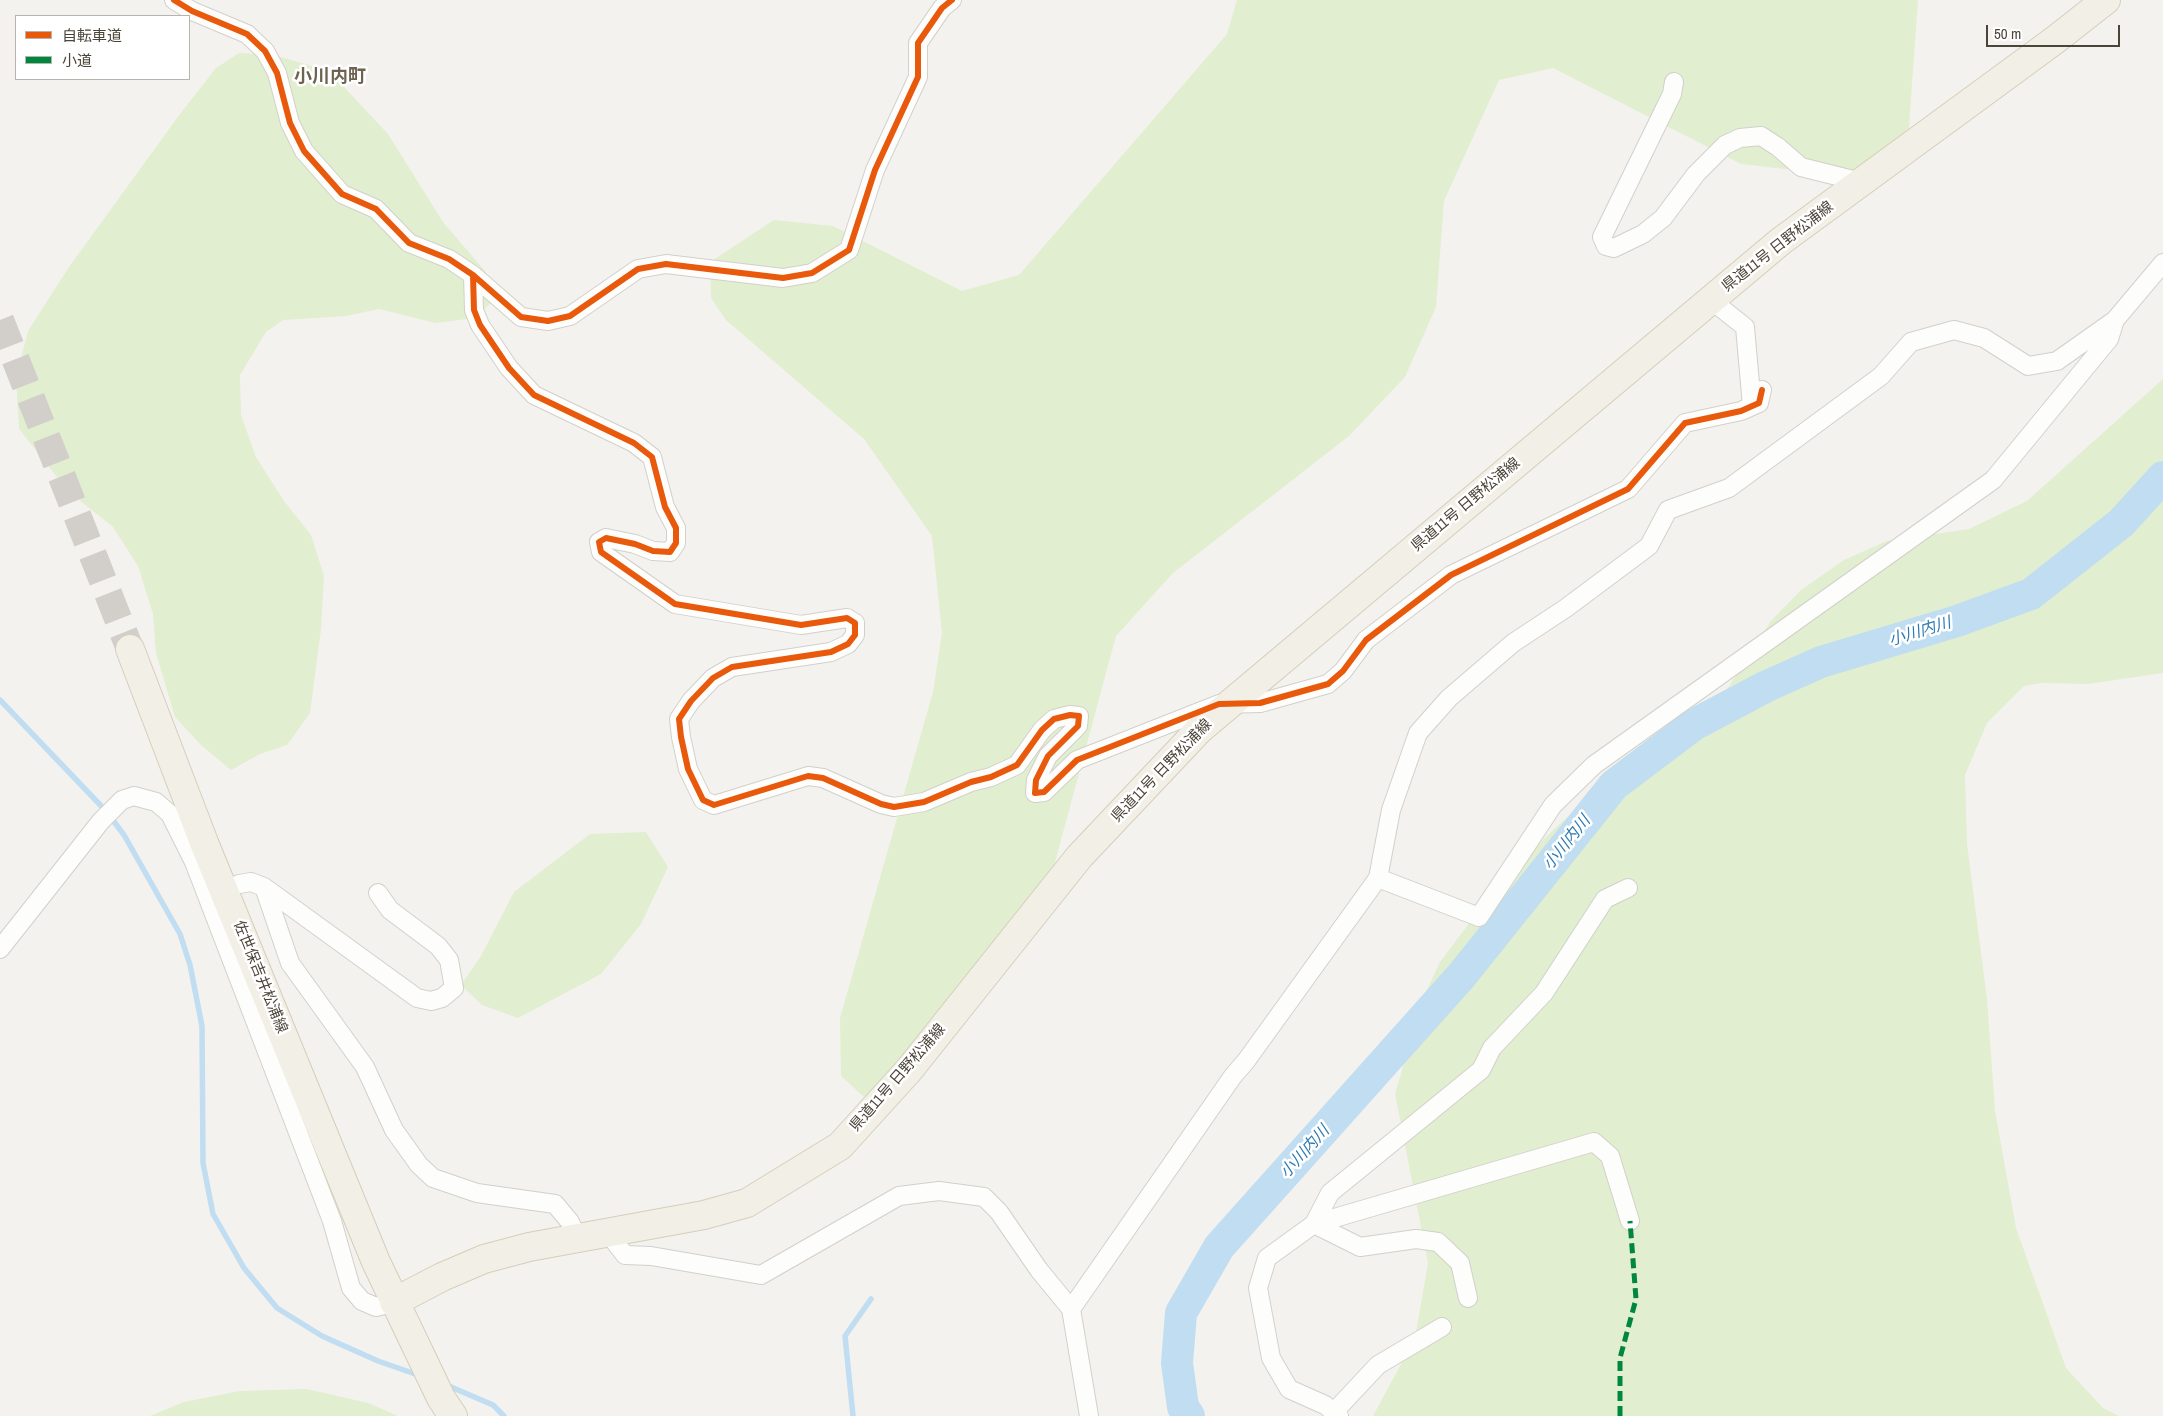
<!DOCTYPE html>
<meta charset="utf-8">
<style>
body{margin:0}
#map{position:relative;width:2163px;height:1416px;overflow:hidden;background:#f4f2ee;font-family:"Archivo Narrow","Noto Sans JP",sans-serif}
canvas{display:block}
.legend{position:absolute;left:15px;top:15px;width:175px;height:65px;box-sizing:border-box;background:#fff;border:1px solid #b7b4b0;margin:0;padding:6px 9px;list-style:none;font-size:15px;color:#4b4439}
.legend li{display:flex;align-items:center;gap:10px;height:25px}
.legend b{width:25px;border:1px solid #b7b4b0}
.scale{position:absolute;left:1986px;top:25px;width:134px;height:22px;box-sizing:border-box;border:2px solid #4b4439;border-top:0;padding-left:6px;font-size:15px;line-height:18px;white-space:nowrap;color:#4b4439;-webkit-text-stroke:4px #fff;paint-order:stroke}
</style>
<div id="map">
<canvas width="2163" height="1416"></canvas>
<ul class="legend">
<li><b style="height:6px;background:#e8590c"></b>自転車道</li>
<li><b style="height:6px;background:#00873e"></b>小道</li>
</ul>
<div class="scale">50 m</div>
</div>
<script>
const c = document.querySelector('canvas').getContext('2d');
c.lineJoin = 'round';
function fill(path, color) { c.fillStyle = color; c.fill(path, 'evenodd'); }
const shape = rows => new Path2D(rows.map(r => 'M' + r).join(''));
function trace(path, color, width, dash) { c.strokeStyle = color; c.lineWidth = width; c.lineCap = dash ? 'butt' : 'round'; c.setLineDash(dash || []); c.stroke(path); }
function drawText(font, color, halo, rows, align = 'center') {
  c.font = font + ' "Archivo Narrow","Noto Sans JP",sans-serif'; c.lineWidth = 5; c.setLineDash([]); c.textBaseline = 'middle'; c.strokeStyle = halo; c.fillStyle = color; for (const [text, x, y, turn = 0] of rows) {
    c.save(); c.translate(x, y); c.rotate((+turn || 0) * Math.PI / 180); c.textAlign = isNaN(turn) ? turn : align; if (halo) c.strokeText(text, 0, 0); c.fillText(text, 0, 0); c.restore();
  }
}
fill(shape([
 [1237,0,1918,0,1908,141,1847,176,1741,164,1553,68,1499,80,1444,201,1436,307,1405,377,1349,436,1173,573,1116,636,1044,903,889,1092,864,1097,841,1076,840,1018,933,692,942,633,932,536,864,439,726,320,711,298,710,262,774,220,833,226,962,291,1019,275,1227,34],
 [239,53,274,55,329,71,388,134,443,222,485,271,494,300,475,318,436,323,379,309,346,316,283,320,266,332,240,375,241,415,256,457,284,501,311,535,324,576,321,629,310,713,287,745,260,754,231,770,201,745,175,717,156,653,153,614,138,566,113,527,68,491,19,429,16,378,28,331,69,267,180,114,216,68],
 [2163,379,2163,673,2088,684,2042,683,2024,686,1987,723,1965,775,1967,844,1987,999,1995,1111,2016,1228,2066,1368,2103,1408,2119,1416,1373,1416,1415,1338,1428,1263,1395,1094,1423,998,1440,962,1507,873,1576,809,1650,773,1700,731,1771,621,1801,590,1844,560,1887,541,1969,529,2027,501],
 [646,832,668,867,641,924,601,974,518,1018,482,1005,461,985,481,956,514,892,590,834],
 [307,1389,368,1403,398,1416,150,1416,184,1402,240,1391]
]), '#e1eecf');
trace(shape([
 [0,700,106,811,124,835,180,934,190,965,202,1026,203,1163,213,1214,244,1268,277,1308,322,1336,378,1361,421,1376],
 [444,1384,493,1405,504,1416],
 [853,1416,845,1336,871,1299]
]), '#c0ddf1', 5.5);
trace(shape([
 [1189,1416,1183,1407,1177,1363,1181,1313,1219,1247,1462,975,1614,785,1695,724,1767,686,1821,662,1957,621,2031,594,2121,523,2163,477]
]), '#c0ddf1', 32);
trace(shape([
 [0,320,130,649]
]), '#d2cfca', 28, [28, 14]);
const street = shape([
 [174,0,192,11,247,34,265,51,277,73,290,123,304,151,342,194,376,209,409,243,449,259,473,275,521,317,548,321,570,316,638,269,666,264,783,278,812,273,849,250,875,170,918,77,918,43,942,8,952,0],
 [1674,82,1672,94,1602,237,1606,246,1614,248,1643,234,1663,218,1696,174,1725,145,1740,138,1761,136,1778,147,1801,167,1861,182],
 [473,275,474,310,480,325,509,368,534,395,634,443,652,457,665,507,676,528,676,543,670,552,653,551,635,544,606,538,599,542,601,552,675,604,801,625,847,618,855,623,855,635,848,644,831,652,732,667,713,678,691,701,679,719,681,737,688,769,703,800,714,805,808,776,823,778,881,804,894,807,924,802,971,782,991,777,1017,765,1042,730,1054,719,1070,715,1079,716,1078,726,1048,756,1036,780,1035,793,1044,792,1077,760,1219,704,1260,703,1328,684,1343,671,1366,640,1451,575,1628,489,1685,423,1741,411,1759,403,1762,390],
 [1711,300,1745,327,1752,406],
 [1378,878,1479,917,1553,805,1594,765,1993,480,2109,339,2115,320],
 [264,887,417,998,431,1001,442,998,454,988,449,960,438,946,390,910,378,893],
 [224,890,239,884,251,882,264,887,290,963,365,1067,394,1130,419,1165,433,1178,477,1193,555,1204,570,1222,578,1239],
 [0,949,101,821,122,800,134,796,156,802,170,814,194,862,332,1221,351,1288,362,1301,376,1307,394,1302],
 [608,1233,625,1255,651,1256,761,1275,899,1196,939,1191,984,1197,999,1212,1039,1270,1071,1309,1089,1416],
 [1468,1298,1460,1263,1438,1242,1416,1239,1360,1247,1314,1224,1330,1193,1481,1070,1492,1048,1544,993,1605,899,1628,888],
 [1071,1309,1233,1076,1246,1061,1378,878,1391,810,1418,733,1449,698,1513,643,1566,608,1649,546,1668,510,1729,488,1881,376,1911,342,1954,330,1984,338,2028,366,2057,361,2115,320,2163,263],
 [1334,1412,1378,1365,1442,1327],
 [1339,1416,1325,1405,1289,1389,1271,1358,1258,1288,1267,1258,1314,1224,1594,1142,1610,1156,1630,1221]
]);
const primary = shape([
 [130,649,205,845,376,1262,441,1398,453,1416],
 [394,1302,442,1277,484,1259,529,1247,704,1215,747,1203,840,1146,909,1070,1079,857,1200,729,1781,241,2055,40,2106,0]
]);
trace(street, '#d2d0cb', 20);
trace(primary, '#d6cebb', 30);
trace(street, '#fdfdfc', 18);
trace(primary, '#f2efe6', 28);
trace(shape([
 [1620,1416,1620,1358,1636,1299,1630,1221]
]), '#00873e', 5, [10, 5]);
trace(shape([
 [174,0,192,11,247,34,265,51,277,73,290,123,304,151,342,194,376,209,409,243,449,259,473,275,521,317,548,321,570,316,638,269,666,264,783,278,812,273,849,250,875,170,918,77,918,43,942,8,952,0],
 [473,275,474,310,480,325,509,368,534,395,634,443,652,457,665,507,676,528,676,543,670,552,653,551,635,544,606,538,599,542,601,552,675,604,801,625,847,618,855,623,855,635,848,644,831,652,732,667,713,678,691,701,679,719,681,737,688,769,703,800,714,805,808,776,823,778,881,804,894,807,924,802,971,782,991,777,1017,765,1042,730,1054,719,1070,715,1079,716,1078,726,1048,756,1036,780,1035,793,1044,792,1077,760,1219,704,1260,703,1328,684,1343,671,1366,640,1451,575,1628,489,1685,423,1741,411,1759,403,1762,390]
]), '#e8590c', 6);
drawText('15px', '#4b4439', '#fff', [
 ["県道11号 日野松浦線",1778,247,-38],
 ["県道11号 日野松浦線",1466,505,-40],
 ["県道11号 日野松浦線",1162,771,-46],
 ["佐世保吉井松浦線",260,977,68],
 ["県道11号 日野松浦線",898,1078,-49]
]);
drawText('italic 16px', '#2e7ab2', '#fff', [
 ["小川内川",1920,632,-17],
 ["小川内川",1567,843,-51],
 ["小川内川",1305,1152,-48]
]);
drawText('bold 18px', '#6e6250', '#fff', [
 ["小川内町",330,77]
]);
</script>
